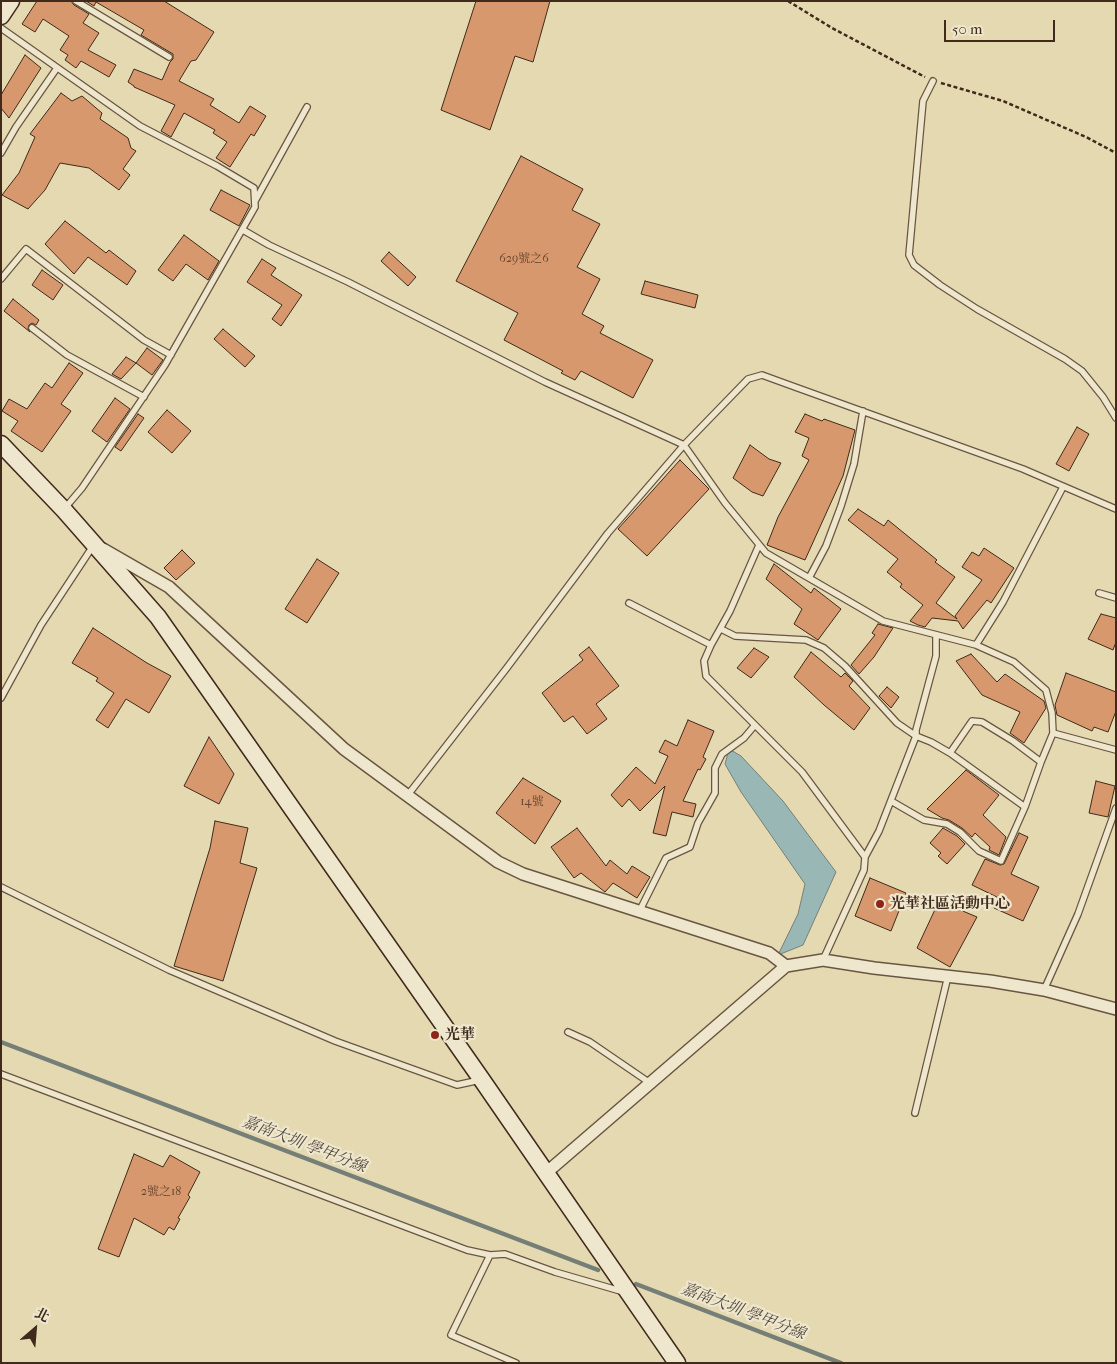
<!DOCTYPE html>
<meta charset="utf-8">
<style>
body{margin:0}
#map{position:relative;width:1117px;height:1364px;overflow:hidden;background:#e5d9b2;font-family:"IM FELL French Canon","Noto Serif TC",serif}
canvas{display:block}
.frame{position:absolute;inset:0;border:2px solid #402a1b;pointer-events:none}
.north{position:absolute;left:10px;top:1304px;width:50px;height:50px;-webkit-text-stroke:4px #eee6cd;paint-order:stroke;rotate:27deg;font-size:14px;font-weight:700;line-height:20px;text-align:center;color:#402a1b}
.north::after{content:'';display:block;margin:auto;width:18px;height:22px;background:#402a1b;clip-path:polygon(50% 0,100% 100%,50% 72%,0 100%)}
.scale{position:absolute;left:944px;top:20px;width:111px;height:22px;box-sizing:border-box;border:2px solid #402a1b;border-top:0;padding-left:6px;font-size:15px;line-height:18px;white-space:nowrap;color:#402a1b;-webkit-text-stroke:4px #eee6cd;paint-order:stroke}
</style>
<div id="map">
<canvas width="1117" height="1364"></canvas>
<div class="frame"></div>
<div class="north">北</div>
<div class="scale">50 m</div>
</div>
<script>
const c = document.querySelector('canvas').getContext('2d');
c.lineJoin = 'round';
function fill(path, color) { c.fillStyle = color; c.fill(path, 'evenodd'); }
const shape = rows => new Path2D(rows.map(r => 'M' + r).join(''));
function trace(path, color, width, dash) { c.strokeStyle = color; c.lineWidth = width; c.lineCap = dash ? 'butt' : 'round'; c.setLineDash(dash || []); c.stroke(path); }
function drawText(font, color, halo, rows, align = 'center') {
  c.font = font + ' "IM FELL French Canon","Noto Serif TC",serif'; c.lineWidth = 4.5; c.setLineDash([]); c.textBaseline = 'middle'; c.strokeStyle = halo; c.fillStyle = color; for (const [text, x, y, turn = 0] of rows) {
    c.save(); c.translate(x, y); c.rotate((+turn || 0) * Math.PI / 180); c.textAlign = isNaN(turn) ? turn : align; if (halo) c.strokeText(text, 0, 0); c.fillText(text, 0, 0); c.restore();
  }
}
const water = shape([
 [729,749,741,756,783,801,836,872,803,945,778,955,798,914,805,884,741,792,725,764,729,749]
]);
fill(water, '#99b8b5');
trace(water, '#757f77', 1);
trace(shape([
 [1,1042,598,1270],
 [636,1284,841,1363]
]), '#757f77', 4.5);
const building = shape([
 [37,1,71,1,74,5,89,14,83,23,99,33,88,50,116,65,109,77,81,61,76,68,65,60,68,55,60,50,69,36,43,19,35,32,22,24,37,1],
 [86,1,164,1,214,32,196,60,191,61,179,81,214,99,210,105,239,123,250,106,266,116,254,136,251,134,230,167,216,158,227,142,213,133,215,130,184,113,171,137,161,131,175,105,134,87,134,86,128,82,134,69,162,80,170,62,173,59,173,54,141,35,144,30,96,2,94,6,86,1],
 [476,1,550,1,533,62,515,56,490,130,441,110,476,1],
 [25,55,41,68,9,118,1,108,1,95,25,55],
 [61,93,72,101,82,96,102,113,100,119,128,138,131,148,136,151,123,169,130,175,119,190,89,168,60,163,45,190,28,209,2,195,19,173,35,137,30,134,61,93],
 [521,156,583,189,572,210,600,224,577,267,600,279,582,314,604,326,600,333,653,360,633,398,581,371,575,380,561,373,563,371,504,340,518,313,456,281,521,156],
 [221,190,250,205,239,226,210,210,221,190],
 [65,221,106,253,109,250,136,271,127,285,88,257,74,274,45,244,65,221],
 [184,235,219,261,208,280,186,264,173,281,158,270,184,235],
 [389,252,416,277,408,286,381,261,389,252],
 [262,259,276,268,271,275,302,295,281,326,272,319,282,305,247,282,262,259],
 [42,270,63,285,53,300,32,285,42,270],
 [645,281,698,295,695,308,641,294,645,281],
 [13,299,39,320,36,325,32,323,29,325,28,329,30,332,4,311,13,299],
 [223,329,255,356,245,367,214,339,223,329],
 [147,348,163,360,152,375,136,363,147,348],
 [126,357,136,363,121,379,112,374,126,357],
 [69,363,83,373,61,404,71,411,42,452,11,431,18,421,2,411,9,399,27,409,45,383,52,388,69,363],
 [115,398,130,409,107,442,92,431,115,398],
 [167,410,191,431,172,453,148,432,167,410],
 [138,414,144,418,121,451,115,447,138,414],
 [805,414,822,421,824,419,855,430,843,476,805,560,767,545,778,517,809,460,802,456,809,438,795,432,805,414],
 [1077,427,1089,434,1069,471,1056,464,1077,427],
 [750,445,769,459,781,463,763,496,752,492,733,478,750,445],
 [680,460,709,489,647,556,618,529,680,460],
 [858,509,884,526,888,520,937,560,935,562,955,577,936,603,957,619,955,616,982,580,962,567,972,552,979,556,984,548,1014,568,991,603,987,600,963,629,958,621,932,618,925,627,918,625,910,621,923,605,900,587,902,584,887,572,898,559,848,520,858,509],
 [182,550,195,563,176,580,164,568,182,550],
 [317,559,339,573,307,623,285,609,317,559],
 [774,564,811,593,814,588,841,609,818,640,794,624,802,609,766,579,774,564],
 [1101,614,1116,618,1116,642,1113,650,1088,639,1101,614],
 [878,624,893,628,874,657,859,674,851,665,875,635,872,633,878,624],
 [93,628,147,663,171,676,149,713,126,699,108,728,96,720,114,693,96,681,98,678,72,663,93,628],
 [589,647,619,686,596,704,607,719,587,734,573,716,564,722,542,693,583,660,579,655,589,647],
 [754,648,769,657,751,678,737,668,754,648],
 [811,652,841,677,845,673,853,681,849,686,870,708,854,730,824,705,794,677,811,652],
 [971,654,997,682,1005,674,1044,701,1046,708,1024,743,1010,733,1020,712,982,695,956,661,971,654],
 [1066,673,1116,692,1116,711,1108,732,1094,727,1092,731,1057,715,1055,705,1066,673],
 [887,687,899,697,891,708,879,696,887,687],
 [688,720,714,731,703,757,706,759,700,770,698,769,683,801,696,804,693,817,672,812,666,836,653,833,665,786,640,811,629,799,622,807,611,795,636,767,655,784,668,756,659,752,665,740,677,746,688,720],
 [209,737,234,774,219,804,184,786,209,737],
 [966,770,999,795,983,815,1006,837,999,855,989,850,990,847,975,833,972,837,962,828,949,820,942,818,927,809,966,770],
 [523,778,561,801,535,844,496,813,523,778],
 [1096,781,1115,786,1108,817,1089,813,1096,781],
 [215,821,248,828,240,863,257,868,223,981,174,966,210,848,215,821],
 [577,828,606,866,610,860,627,874,632,866,650,877,637,898,613,883,605,892,581,873,574,878,551,847,577,828],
 [943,828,957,836,965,844,947,864,938,856,941,853,930,843,943,828],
 [1019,833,1028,837,1011,874,1039,887,1023,921,994,908,999,898,972,885,985,859,1000,865,1004,864,1019,833],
 [870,878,906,893,891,931,855,916,870,878],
 [939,901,977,917,950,967,917,948,939,901],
 [134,1154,163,1167,170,1155,200,1172,188,1195,190,1197,178,1218,180,1219,174,1230,169,1227,164,1235,134,1218,119,1257,98,1249,134,1154]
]);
fill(building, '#d6986c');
trace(building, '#402a1b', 1);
const lane = shape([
 [76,1,169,57],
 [1,28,140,126,217,166,254,188,255,207,165,365,82,488,65,508],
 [933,81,923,101,909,255,914,265,940,285,977,309,1065,359,1082,371,1103,397,1116,418],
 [1,153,16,127,57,68],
 [255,201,307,107],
 [243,230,269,245,348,282,545,382,684,445,725,503,766,553,883,621,976,645,1014,662,1046,690,1052,713,1053,733,1116,750],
 [1,279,26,249,144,340,171,355],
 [32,328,67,355,144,397],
 [759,545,730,611,711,645,704,661,706,676,802,772,865,857,864,870,823,960],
 [809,578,826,546,841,506,854,464,863,411],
 [1099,593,1116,598],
 [629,603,711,645],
 [721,629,735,636,806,640,824,648,845,666,897,723,916,736,931,742,950,753,1025,807],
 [976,645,1003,602,1063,487],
 [1,698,41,625,93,546],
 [950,753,972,721,982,722,1013,741,1041,762,1053,733],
 [407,796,506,669,608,533,684,445,748,379,762,375,795,387,1023,469,1116,509],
 [891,801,924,820,947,824,960,832,979,851,1001,861,1025,807,1041,762],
 [865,857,879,831,916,736,916,730,936,656,936,635],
 [1,887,169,970,335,1041,457,1085,480,1080],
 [640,910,666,858,690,847,698,823,715,793,715,768,722,754,744,738,755,725],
 [1044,990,1078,914,1116,808],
 [568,1032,590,1042,650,1083],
 [1,1074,467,1250,490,1255,505,1254,555,1272,624,1292],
 [915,1113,948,976],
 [490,1255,451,1335,516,1363]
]);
const street = shape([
 [103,549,169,587,344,749,498,862,523,874,769,953,786,966,823,960,874,968,990,981,1044,990,1116,1009],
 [546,1173,786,966]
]);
const secondary = shape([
 [1,16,11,1],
 [1,444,64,510,158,617,482,1080,677,1363]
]);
trace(lane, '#695641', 8);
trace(street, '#695641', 14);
trace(secondary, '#402a1b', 19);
trace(shape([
 [788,1,832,28,925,77],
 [941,83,1003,101,1086,137,1116,153]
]), '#402a1b', 2.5, [4, 2.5]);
trace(lane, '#eee6cd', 5.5);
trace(street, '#eee6cd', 11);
trace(secondary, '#eee6cd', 16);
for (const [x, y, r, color] of [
 [880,904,5,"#8f2418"],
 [435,1035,5,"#8f2418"]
]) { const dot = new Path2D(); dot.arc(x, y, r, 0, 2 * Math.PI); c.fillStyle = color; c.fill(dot); trace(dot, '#eee6cd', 2); }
drawText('12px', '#66462f', null, [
 ["629號之6",524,259],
 ["14號",532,802],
 ["2號之18",161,1192]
]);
drawText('bold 15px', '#402a1b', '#eee6cd', [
 ["光華社區活動中心",890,904],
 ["光華",445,1035]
], 'left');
drawText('italic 16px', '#564e42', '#eee6cd', [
 ["嘉南大圳 學甲分線",304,1145,21],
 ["嘉南大圳 學甲分線",743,1312,21]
]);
</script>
